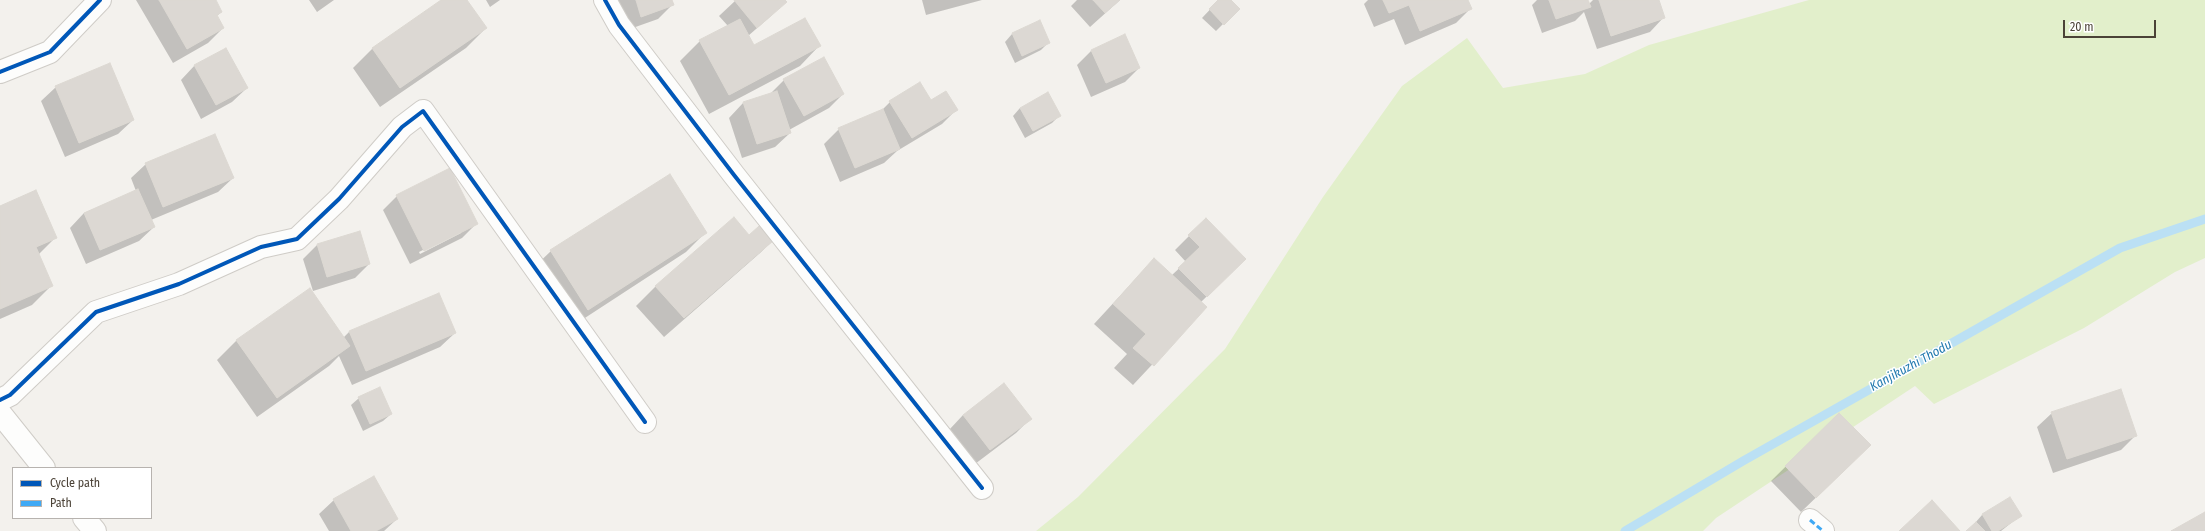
<!DOCTYPE html>
<style>
body{margin:0}
#map{position:relative;width:2205px;height:531px;overflow:hidden;background:#f3f1ed;font-family:"Fira Sans Condensed",sans-serif}
canvas{display:block}
.legend{position:absolute;left:12px;top:467px;width:140px;height:52px;box-sizing:border-box;background:#fff;border:1px solid #b7b3af;margin:0;padding:5px 7px;list-style:none;font-size:12px;color:#4b4237}
.legend li{display:flex;align-items:center;gap:8px;height:20px}
.legend b{width:20px;border:1px solid #b7b3af}
.scale{position:absolute;left:2063px;top:20px;width:93px;height:18px;box-sizing:border-box;border:2px solid #4b4237;border-top:0;padding-left:5px;font-size:12px;line-height:14px;white-space:nowrap;color:#4b4237;-webkit-text-stroke:3px #fff;paint-order:stroke}
</style>
<div id="map">
<canvas width="2205" height="531"></canvas>
<ul class="legend">
<li><b style="height:5px;background:#0057b8"></b>Cycle path</li>
<li><b style="height:5px;background:#3fa9f5"></b>Path</li>
</ul>
<div class="scale">20 m</div>
</div>
<script>
const c = document.querySelector('canvas').getContext('2d');
c.lineJoin = 'round';
function fill(path, color) { c.fillStyle = color; c.fill(path, 'evenodd'); }
const shape = rows => new Path2D(rows.map(r => 'M' + r).join(''));
function trace(path, color, width, dash) { c.strokeStyle = color; c.lineWidth = width; c.lineCap = dash ? 'butt' : 'round'; c.setLineDash(dash || []); c.stroke(path); }
function drawText(font, color, halo, rows, align = 'center') {
  c.font = font + ' "Fira Sans Condensed",sans-serif'; c.lineWidth = 3; c.setLineDash([]); c.textBaseline = 'middle'; c.strokeStyle = halo; c.fillStyle = color; for (const [text, x, y, turn = 0] of rows) {
    c.save(); c.translate(x, y); c.rotate((+turn || 0) * Math.PI / 180); c.textAlign = isNaN(turn) ? turn : align; if (halo) c.strokeText(text, 0, 0); c.fillText(text, 0, 0); c.restore();
  }
}
fill(shape([
 [1809,0,2205,0,2205,258,2175,272,2084,328,1934,404,1915,386,1716,518,1703,531,1036,531,1078,497,1225,349,1323,197,1402,86,1467,38,1503,88,1585,74,1649,45]
]), '#e2efcb');
fill(shape([
 [136,0,214,0,221,12,216,17,223,28,208,43,173,63],
 [309,0,334,0,317,12],
 [443,0,466,0,486,28,466,48,380,107,353,68,373,48],
 [486,0,500,0,490,7],
 [616,0,671,0,673,4,658,19,627,30],
 [736,0,784,0,771,16,748,36,753,46,819,46,800,66,709,114,680,61,700,41,728,26,719,16],
 [922,0,982,0,926,15],
 [1077,0,1120,0,1090,27,1071,6],
 [1219,0,1229,0,1238,9,1216,31,1202,18],
 [1368,0,1467,0,1470,9,1456,23,1405,45,1394,19,1374,27,1364,4],
 [1537,0,1587,0,1589,4,1593,0,1658,0,1664,17,1650,32,1597,49,1584,12,1575,21,1542,33,1532,5],
 [1039,22,1049,42,1041,50,1015,63,1005,42,1012,34],
 [1091,51,1139,68,1125,82,1091,97,1077,65],
 [195,65,247,88,232,102,201,119,181,80],
 [784,80,843,94,829,108,789,130,790,133,775,147,742,158,729,118,743,103,769,95],
 [56,87,133,120,118,134,65,157,41,101],
 [931,101,956,110,942,124,897,151,884,163,840,182,824,144,839,129,881,111,890,102],
 [1020,108,1060,115,1052,123,1025,138,1013,116],
 [146,164,233,178,218,192,151,220,154,227,139,241,86,264,70,228,84,213,136,191,131,178],
 [397,196,476,224,462,238,410,264,383,210],
 [461,231,461,233,420,254,419,252],
 [0,207,56,237,38,255,52,285,32,305,0,319],
 [706,232,686,252,568,329,531,270,551,251],
 [780,234,760,253,664,337,636,306,656,286,749,236],
 [1189,236,1245,259,1201,302,1206,307,1133,385,1114,368,1127,354,1094,324,1154,259,1172,275,1186,262,1175,250],
 [317,245,369,264,355,278,313,291,303,259],
 [438,294,455,333,440,347,352,385,339,356,329,366,257,417,217,360,237,340,343,338,349,332],
 [359,398,391,414,383,421,363,431,351,405],
 [2052,413,2135,436,2121,450,2053,473,2037,427],
 [1839,414,1855,460,1801,512,1771,481],
 [963,415,1030,419,1016,433,975,464,949,430],
 [334,500,397,519,384,531,329,531,319,514],
 [1982,515,2020,516,2001,531,1968,531]
]), '#0003');
trace(shape([
 [1625,531,1743,461,2120,248,2205,219]
]), '#bbe0f4', 9);
const building = shape([
 [159,0,216,0,222,12,217,15,224,28,187,49,159,0],
 [441,0,467,0,487,28,400,88,372,48,441,0],
 [636,0,672,0,674,5,641,17,636,0],
 [734,0,785,0,787,2,757,28,734,0],
 [1093,0,1120,0,1105,13,1093,0],
 [1218,0,1231,0,1240,9,1224,25,1209,9,1218,0],
 [1383,0,1468,0,1472,9,1420,31,1409,5,1389,13,1383,0],
 [1549,0,1588,0,1591,7,1556,19,1549,0],
 [1599,0,1659,0,1665,18,1611,36,1599,0],
 [805,18,821,46,729,95,699,40,740,19,754,45,805,18],
 [1040,20,1050,43,1022,56,1012,33,1040,20],
 [1125,34,1140,68,1106,83,1091,50,1125,34],
 [226,48,248,88,216,105,194,65,226,48],
 [824,57,844,94,804,116,783,79,824,57],
 [110,63,134,120,79,143,55,86,110,63],
 [920,82,931,100,946,91,958,110,912,138,889,101,920,82],
 [777,91,791,133,757,144,743,102,777,91],
 [1048,92,1061,116,1033,131,1020,108,1048,92],
 [883,109,900,149,855,168,838,128,883,109],
 [215,134,234,178,163,207,145,163,215,134],
 [450,168,478,224,424,251,396,195,450,168],
 [670,174,707,233,588,310,550,250,670,174],
 [138,189,155,227,100,250,84,213,138,189],
 [36,190,57,238,36,247,53,286,0,309,0,206,36,190],
 [734,217,749,235,768,218,781,234,684,318,655,286,734,217],
 [1206,218,1246,259,1207,297,1178,268,1200,247,1188,235,1206,218],
 [360,231,370,264,327,277,317,244,360,231],
 [1154,258,1207,307,1154,366,1133,348,1146,334,1113,304,1154,258],
 [310,288,350,346,277,398,236,340,310,288],
 [439,293,456,333,366,371,349,331,439,293],
 [1004,383,1032,419,990,450,963,415,1004,383],
 [380,387,392,414,370,424,358,397,380,387],
 [2121,389,2137,436,2067,459,2051,412,2121,389],
 [1839,413,1871,445,1816,498,1785,466,1839,413],
 [374,476,398,519,376,531,351,531,333,499,374,476],
 [2010,497,2022,516,1998,531,1992,531,1982,514,2010,497],
 [1932,500,1960,531,1899,531,1932,500],
 [2205,512,2205,531,2171,531,2205,512],
 [1976,522,1985,531,1966,531,1976,522]
]);
fill(building, '#dcd8d3');
trace(building, '#dcd8d2', 1);
const minor = shape([
 [605,0,619,25,734,175,982,488],
 [0,72,50,52,100,0],
 [0,400,10,395,96,312,179,284,261,247,297,239,339,199,402,127,423,111,645,422],
 [0,413,44,468],
 [84,518,95,531],
 [1810,520,1823,531]
]);
trace(minor, '#cfccc7', 24);
trace(minor, '#fdfdfc', 22);
trace(shape([
 [1810,520,1823,531]
]), '#3fa9f5', 3, [6, 3]);
trace(shape([
 [605,0,619,25,734,175,982,488],
 [0,72,50,52,100,0],
 [0,400,10,395,96,312,179,284,261,247,297,239,339,199,402,127,423,111,645,422]
]), '#0057b8', 4);
drawText('italic 13px', '#247bb0', '#fff', [
 ["Kanjikuzhi Thodu",1911,366,-29]
]);
</script>
